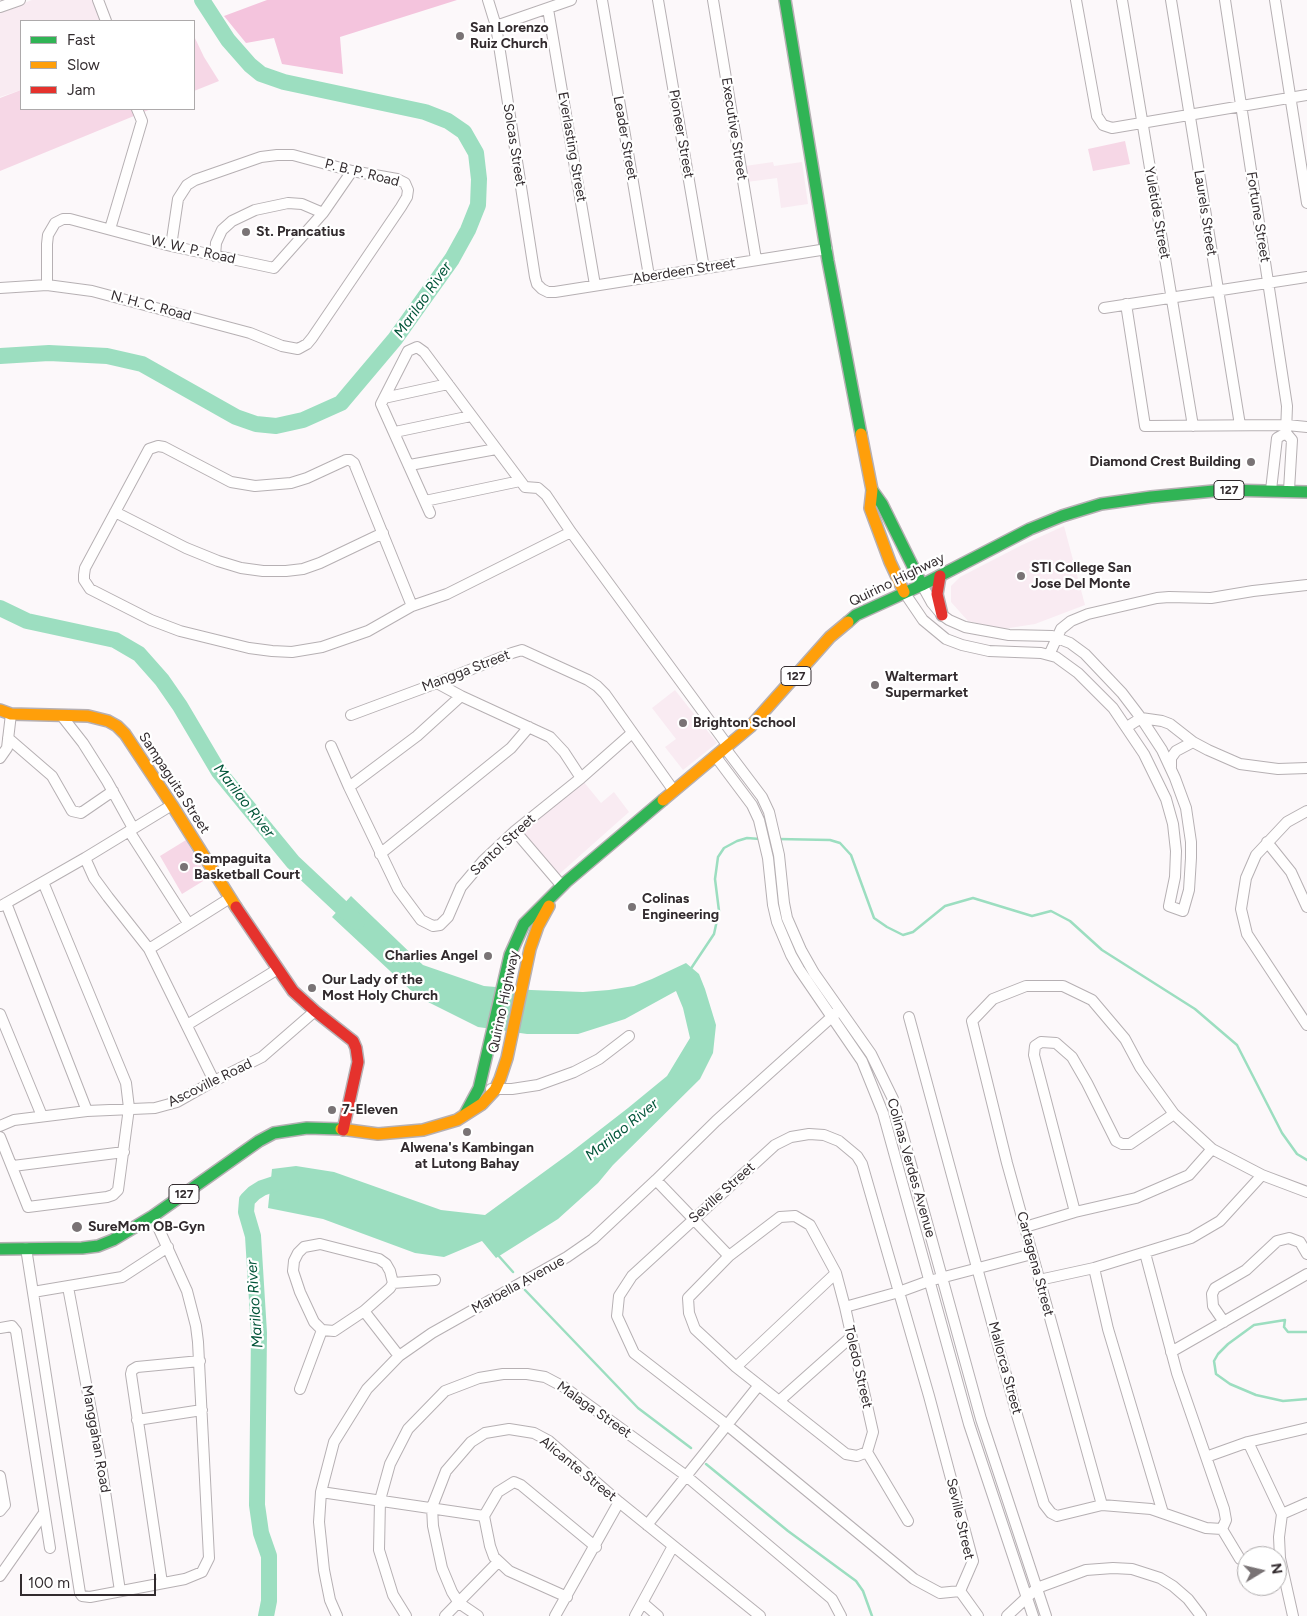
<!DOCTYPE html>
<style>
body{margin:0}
#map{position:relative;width:1307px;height:1616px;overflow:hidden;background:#fcf8fa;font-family:Figtree,sans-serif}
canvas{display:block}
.legend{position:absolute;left:20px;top:20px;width:175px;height:90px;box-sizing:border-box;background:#fff;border:1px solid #adaaab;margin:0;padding:6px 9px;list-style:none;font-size:15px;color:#322b2e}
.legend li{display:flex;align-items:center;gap:10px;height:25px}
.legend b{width:25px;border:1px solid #adaaab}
.north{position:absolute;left:1237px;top:1546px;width:50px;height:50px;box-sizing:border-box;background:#fff;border:1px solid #adaaab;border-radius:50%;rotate:81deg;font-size:14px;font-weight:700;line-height:20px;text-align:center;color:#322b2e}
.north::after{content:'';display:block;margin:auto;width:18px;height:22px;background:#797375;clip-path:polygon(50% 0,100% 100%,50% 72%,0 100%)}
.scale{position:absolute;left:20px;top:1574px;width:136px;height:22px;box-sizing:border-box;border:2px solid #322b2e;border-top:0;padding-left:6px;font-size:15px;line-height:18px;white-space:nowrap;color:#322b2e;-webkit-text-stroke:4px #fff;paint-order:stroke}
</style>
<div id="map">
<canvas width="1307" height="1616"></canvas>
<ul class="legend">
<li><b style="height:6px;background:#30b455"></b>Fast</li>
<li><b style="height:6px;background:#ff9f0a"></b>Slow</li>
<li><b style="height:6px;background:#e5322d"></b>Jam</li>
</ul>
<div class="north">N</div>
<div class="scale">100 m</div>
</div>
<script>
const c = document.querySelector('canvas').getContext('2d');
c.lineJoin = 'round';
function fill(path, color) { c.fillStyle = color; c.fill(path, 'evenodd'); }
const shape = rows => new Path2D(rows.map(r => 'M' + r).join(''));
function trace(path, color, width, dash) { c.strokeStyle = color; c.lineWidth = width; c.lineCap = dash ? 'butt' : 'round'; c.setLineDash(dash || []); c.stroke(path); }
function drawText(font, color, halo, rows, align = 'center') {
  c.font = font + ' Figtree,sans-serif'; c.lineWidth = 4.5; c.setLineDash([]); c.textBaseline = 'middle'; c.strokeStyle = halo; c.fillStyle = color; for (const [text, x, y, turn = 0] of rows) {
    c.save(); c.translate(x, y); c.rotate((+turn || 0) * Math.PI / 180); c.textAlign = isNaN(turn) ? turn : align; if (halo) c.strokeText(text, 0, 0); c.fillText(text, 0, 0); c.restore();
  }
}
fill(shape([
 [32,0,94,0,102,21,21,21,21,90,0,97,0,12],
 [773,162,774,166,802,162,808,204,781,208,777,178,747,182,745,166],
 [1064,526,1085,605,1035,624,1003,629,968,621,951,602,951,586,960,577,1022,545],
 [675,690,717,743,683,770,665,747,676,739,652,708],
 [583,781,601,803,614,792,629,812,556,877,521,833]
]), '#f9ebf2');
fill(shape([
 [194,36,204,57,219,81,194,91],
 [21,90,21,109,151,109,0,171,0,98],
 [1125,141,1130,164,1093,171,1088,149],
 [186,840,208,878,182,894,160,856]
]), '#f6d7e6');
fill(shape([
 [267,0,457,0,340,37,343,74,282,64,274,38,246,43,224,16]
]), '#f4c4dd');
fill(shape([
 [351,896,423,965,484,986,531,990,583,992,609,990,634,986,652,979,686,963,699,974,705,989,716,1025,713,1053,700,1079,613,1165,598,1183,558,1219,496,1258,482,1241,444,1257,415,1253,323,1219,268,1208,272,1169,296,1166,334,1172,441,1210,485,1215,570,1153,628,1108,667,1076,690,1038,683,1008,676,991,625,1019,578,1034,527,1034,478,1027,418,997,332,917]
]), '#9cdec0');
trace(shape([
 [778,839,830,840,840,843,851,855,874,918,887,927,903,935,913,932,945,906,973,898,1032,916,1051,911,1070,921,1102,950,1195,1009,1237,1045,1282,1133,1297,1154,1307,1160],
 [690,970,714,934,719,911,715,879,718,857,724,848,737,841,747,838,760,839],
 [497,1254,513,1272],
 [525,1290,638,1408,691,1448],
 [1307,1332,1288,1332,1284,1327,1285,1320,1254,1325,1228,1344,1218,1354,1214,1361,1216,1374,1230,1384,1256,1395,1283,1401,1307,1399],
 [706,1464,788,1531,856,1581,863,1591,872,1616]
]), '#9cdec0', 2.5);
trace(shape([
 [0,356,49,353,107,356,142,364,236,417,256,424,276,426,303,420,341,403,395,339,452,259,468,230,478,205,479,179,476,153,464,132,448,121,425,112,284,82,261,74,250,65,228,40,202,0],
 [0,608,27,621,115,640,139,654,162,680,180,706,219,772,293,862,357,922],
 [266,1616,269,1601,269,1556,261,1533,257,1505,259,1333,253,1236,246,1212,247,1200,254,1193,262,1188,283,1181,291,1181]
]), '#9cdec0', 16);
const street = shape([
 [98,0,106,21],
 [488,0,496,26,535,277,537,284,542,289,548,292,555,292,827,249],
 [602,0,649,276],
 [658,0,704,268],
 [713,0,756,259],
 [1076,0,1097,116,1103,125,1112,128,1307,95],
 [1122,0,1193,426],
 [1171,0,1240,425],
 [1225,0,1287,406,1286,433],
 [1275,0,1307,203],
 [0,7,20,0],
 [548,9,595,285],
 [496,26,571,0],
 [110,229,142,121,137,109],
 [215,256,216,243,222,230,232,221,255,210,288,203,302,204,323,213],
 [47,285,47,244,48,235,55,223,63,219,70,219,171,246,274,268,323,213,352,171],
 [0,288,47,285,92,291,250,333,282,346,298,349,307,344,312,338,401,207,407,197,408,190,405,183,397,179,352,171,293,155,277,155,261,157,195,180,187,185,178,199,171,246],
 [1126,304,1145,426,1287,425,1307,427],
 [1104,308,1307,277],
 [384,398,448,384],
 [395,432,471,416],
 [1286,433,1292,440,1289,490],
 [410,465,496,449],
 [1271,490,1277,438,1286,433],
 [425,501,520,481],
 [115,512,186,548,218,561,241,568,263,571,286,571,303,569,320,563,383,533],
 [430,513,381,404,408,351,417,347,424,352,525,487,538,488,546,495,571,532,728,746],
 [904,592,923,620,946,639,962,645,989,651,1041,653,1056,657,1078,673,1113,708,1144,754,1166,799,1173,824,1176,851,1175,877,1169,906,1183,911,1189,890,1191,858,1191,842,1186,808,1175,778,1162,750,1141,718,1122,693,1085,654,1070,643,1052,636,1009,635,965,627,949,620,942,615,932,603,922,585],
 [412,606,356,468,354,463,350,460,346,460,307,478,291,483,255,486,231,482,164,447,158,446,149,449,85,568,84,575,84,580,90,589,151,620,180,631,249,648,272,651,292,652,322,647,368,631,412,606,447,594,571,532],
 [1049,655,1061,629,1071,621,1088,614,1157,598,1169,597,1211,598,1253,591,1307,585],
 [437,683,461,696,550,737,564,752,581,778],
 [61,715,83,743,107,781,133,828],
 [351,715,437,683,512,653,522,650,588,680,597,686,605,694,674,791],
 [1127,727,1141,718,1162,721,1170,724,1193,742,1208,750,1240,764,1278,769,1307,768],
 [8,738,52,776,72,811,81,813,113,791],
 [331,746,349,787,398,889,421,920,433,926,440,925,448,917,461,887,483,861,515,831,581,778,632,733],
 [725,748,762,797,769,812,779,855,784,903,787,918,801,950,814,973,871,1054,893,1099,981,1419,1046,1616],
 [716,757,752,805,759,820,768,858,773,905,777,922,791,955,799,969,862,1061,883,1113,969,1424,1033,1616],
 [0,758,7,748,11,714],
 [1171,767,1171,758,1176,751,1193,742],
 [349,787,417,736,461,696],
 [1307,811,1287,822,1256,855,1246,878,1241,909,1247,934,1307,1025],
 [129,831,188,923],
 [515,831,562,886],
 [1267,842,1291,872,1307,907],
 [380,854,511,748,529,727],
 [85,858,94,878,108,897,149,949,214,1081],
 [6,903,87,1111],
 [1,906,85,858,172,805],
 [149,949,230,898],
 [0,1014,42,1116],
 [909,1017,1017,1415,1044,1504,1051,1513,1057,1516,1102,1505,1151,1509,1206,1528,1222,1529,1240,1559],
 [187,1025,278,969],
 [491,1089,512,1089,538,1085,574,1072,599,1059,629,1036],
 [0,1126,14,1120,87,1111,155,1108,177,1102,214,1081,262,1057,315,1011],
 [809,1134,824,1135,839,1141,857,1156,862,1164,929,1396,973,1561,960,1591,940,1593,914,1579,727,1425,634,1353,617,1316,619,1296,632,1276,775,1145,791,1137,809,1134],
 [0,1137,28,1207,107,1197,113,1195,118,1190,129,1108,126,1083,43,882],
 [13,1166,124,1152],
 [656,1180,729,1256],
 [1075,1212,1034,1055,1035,1046,1041,1042,1056,1043,1072,1057,1087,1083,1116,1141,1122,1144,1130,1144,1174,1114],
 [795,1216,810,1225,836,1273,845,1307,873,1432,867,1452,857,1456,846,1454,736,1367,695,1329,689,1313,688,1298,729,1256,780,1217,795,1216],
 [1025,1227,1075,1212,1136,1198,1189,1175,1212,1149],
 [320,1244,379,1259,386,1264,390,1271,393,1283,390,1288,364,1311,334,1331,322,1330,314,1322,300,1292,293,1271,294,1261,298,1253,304,1247,320,1244],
 [26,1248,80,1593,82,1596,90,1597,185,1579,202,1572,209,1558,198,1342,196,1326,187,1291,153,1216],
 [1145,1253,1177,1373,1224,1509,1226,1520,1222,1529],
 [1094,1268,1108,1329,1163,1513],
 [1039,1280,1094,1268,1191,1238,1220,1221,1262,1175],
 [393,1283,435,1280],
 [68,1287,100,1458,120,1591],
 [33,1292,122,1277,168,1247],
 [845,1307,899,1292,929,1281,1032,1254],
 [364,1311,399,1356],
 [1224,1322,1213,1306,1212,1294,1215,1288,1246,1270,1277,1241,1289,1238,1300,1242,1307,1254],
 [0,1328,12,1326,16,1331,50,1548],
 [1171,1352,1307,1274],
 [736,1367,836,1273],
 [300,1389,322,1330],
 [779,1401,851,1337],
 [137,1420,202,1410],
 [1248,1442,1282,1514],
 [867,1452,908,1521],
 [1206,1457,1248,1442,1307,1428],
 [0,1476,5,1505,0,1511],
 [321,1492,484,1516],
 [1102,1505,1007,1163,972,1021,993,999,1026,986,1063,986,1092,1000,1125,1039,1140,1067,1174,1114,1212,1149,1262,1175,1307,1192],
 [647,1525,759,1385],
 [0,1576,44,1513],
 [162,1583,131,1374,132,1370,137,1367,200,1361],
 [960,1591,978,1616],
 [567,1597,509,1571,494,1557,490,1546,484,1516,498,1492,514,1482,521,1485,596,1547],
 [643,1603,658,1616],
 [337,1616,330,1600,324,1570,319,1522,321,1492,334,1442,367,1389,399,1356,432,1333,567,1257,593,1239,656,1180,716,1121,835,1014],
 [406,1616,393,1595,379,1550,380,1500,390,1464,408,1429,445,1391,479,1378,503,1374,527,1374,545,1377,564,1387,685,1475,832,1599,841,1616],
 [445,1616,498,1562],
 [478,1616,459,1603,452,1592,442,1568,433,1526,432,1507,446,1471,471,1442,485,1433,509,1429,534,1433,549,1441,619,1502,760,1616],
 [555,1616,619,1502],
 [635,1616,673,1546],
 [1007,1616,1037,1588,1086,1570,1113,1568,1132,1569,1160,1578,1173,1586,1188,1599,1201,1616],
 [1293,1616,1280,1558,1279,1537,1282,1514,1307,1503]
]);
const fast = shape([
 [785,0,828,261,861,434],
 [872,490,882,504,922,585],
 [848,622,856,615,922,585,1030,529,1062,516,1101,504,1151,497,1224,490,1307,492],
 [465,1114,479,1088,510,955,524,924,566,882,663,800],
 [0,1249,82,1248,98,1246,113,1240,153,1216,259,1141,274,1133,307,1128,341,1129]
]);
const slow = shape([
 [861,434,872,490,870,508,890,562,904,592],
 [0,710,11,714,88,716,108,721,117,726,125,734,172,805,236,907],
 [663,800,750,727,830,637,848,622],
 [341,1129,378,1134,423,1130,457,1120,482,1104,495,1090,500,1079,507,1058,530,949,538,926,549,906]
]);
const jam = shape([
 [940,576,937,594,942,615],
 [236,907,293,991,315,1011,353,1041,356,1048,358,1062,343,1130]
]);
trace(street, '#b6b0b3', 12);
trace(fast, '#b6b0b3', 14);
trace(slow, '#b6b0b3', 14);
trace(jam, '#b6b0b3', 14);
trace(street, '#fffefe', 10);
trace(fast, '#30b455', 11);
trace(slow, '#ff9f0a', 11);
trace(jam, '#e5322d', 11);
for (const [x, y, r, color] of [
 [460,36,5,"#797375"],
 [246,232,5,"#797375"],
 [1251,462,5,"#797375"],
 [1021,576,5,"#797375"],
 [875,685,5,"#797375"],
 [683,723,5,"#797375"],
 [184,867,5,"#797375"],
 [632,907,5,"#797375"],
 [488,956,5,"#797375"],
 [312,988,5,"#797375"],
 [332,1110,5,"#797375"],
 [467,1132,5,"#797375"],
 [77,1227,6,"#797375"]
]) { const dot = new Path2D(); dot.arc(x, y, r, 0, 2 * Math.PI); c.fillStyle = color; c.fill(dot); trace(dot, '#fff', 2); }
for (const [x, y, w] of [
 [1229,490,30],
 [796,676,30],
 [184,1194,30]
]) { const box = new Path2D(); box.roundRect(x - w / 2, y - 9.5, w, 19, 4); c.fillStyle = '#fff'; c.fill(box); trace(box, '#322b2e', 1); }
drawText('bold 12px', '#322b2e', null, [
 ["127",1229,490],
 ["127",796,676],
 ["127",184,1194]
]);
drawText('bold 14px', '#322b2e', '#fff', [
 ["San Lorenzo",470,28],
 ["Ruiz Church",470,44],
 ["St. Prancatius",256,232],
 ["Diamond Crest Building",1241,462,"right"],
 ["STI College San",1031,568],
 ["Jose Del Monte",1031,584],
 ["Waltermart",885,677],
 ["Supermarket",885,693],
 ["Brighton School",693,723],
 ["Sampaguita",194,859],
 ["Basketball Court",194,875],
 ["Colinas",642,899],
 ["Engineering",642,915],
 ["Charlies Angel",478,956,"right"],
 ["Our Lady of the",322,980],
 ["Most Holy Church",322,996],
 ["7-Eleven",342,1110],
 ["Alwena's Kambingan",467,1148,"center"],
 ["at Lutong Bahay",467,1164,"center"],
 ["SureMom OB-Gyn",88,1227]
], 'left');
drawText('14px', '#322b2e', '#fff', [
 ["Executive Street",734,129,81],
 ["Pioneer Street",681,134,80],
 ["Leader Street",625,138,80],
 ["Solcas Street",514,145,81],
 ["Everlasting Street",572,147,80],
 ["P. B. P. Road",362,173,14],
 ["Yuletide Street",1157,213,80],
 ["Laurels Street",1205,213,81],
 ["Fortune Street",1258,217,81],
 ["W. W. P. Road",193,250,13],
 ["Aberdeen Street",684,271,-9],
 ["N. H. C. Road",151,306,15],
 ["Quirino Highway",897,580,-26],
 ["Mangga Street",466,671,-21],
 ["Sampaguita Street",174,783,57],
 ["Santol Street",503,845,-43],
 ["Quirino Highway",504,1002,-78],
 ["Ascoville Road",210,1083,-26],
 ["Colinas Verdes Avenue",911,1168,74],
 ["Seville Street",722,1193,-42],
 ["Cartagena Street",1035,1264,75],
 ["Marbella Avenue",518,1285,-29],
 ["Toledo Street",858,1367,77],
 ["Mallorca Street",1005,1368,75],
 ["Malaga Street",594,1410,35],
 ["Manggahan Road",96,1439,80],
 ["Alicante Street",578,1469,39],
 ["Seville Street",960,1519,77]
]);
drawText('italic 15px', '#015438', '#fff', [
 ["Marilao River",423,300,-55],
 ["Marilao River",244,801,52],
 ["Marilao River",622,1130,-39],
 ["Marilao River",255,1304,-94]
]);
</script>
